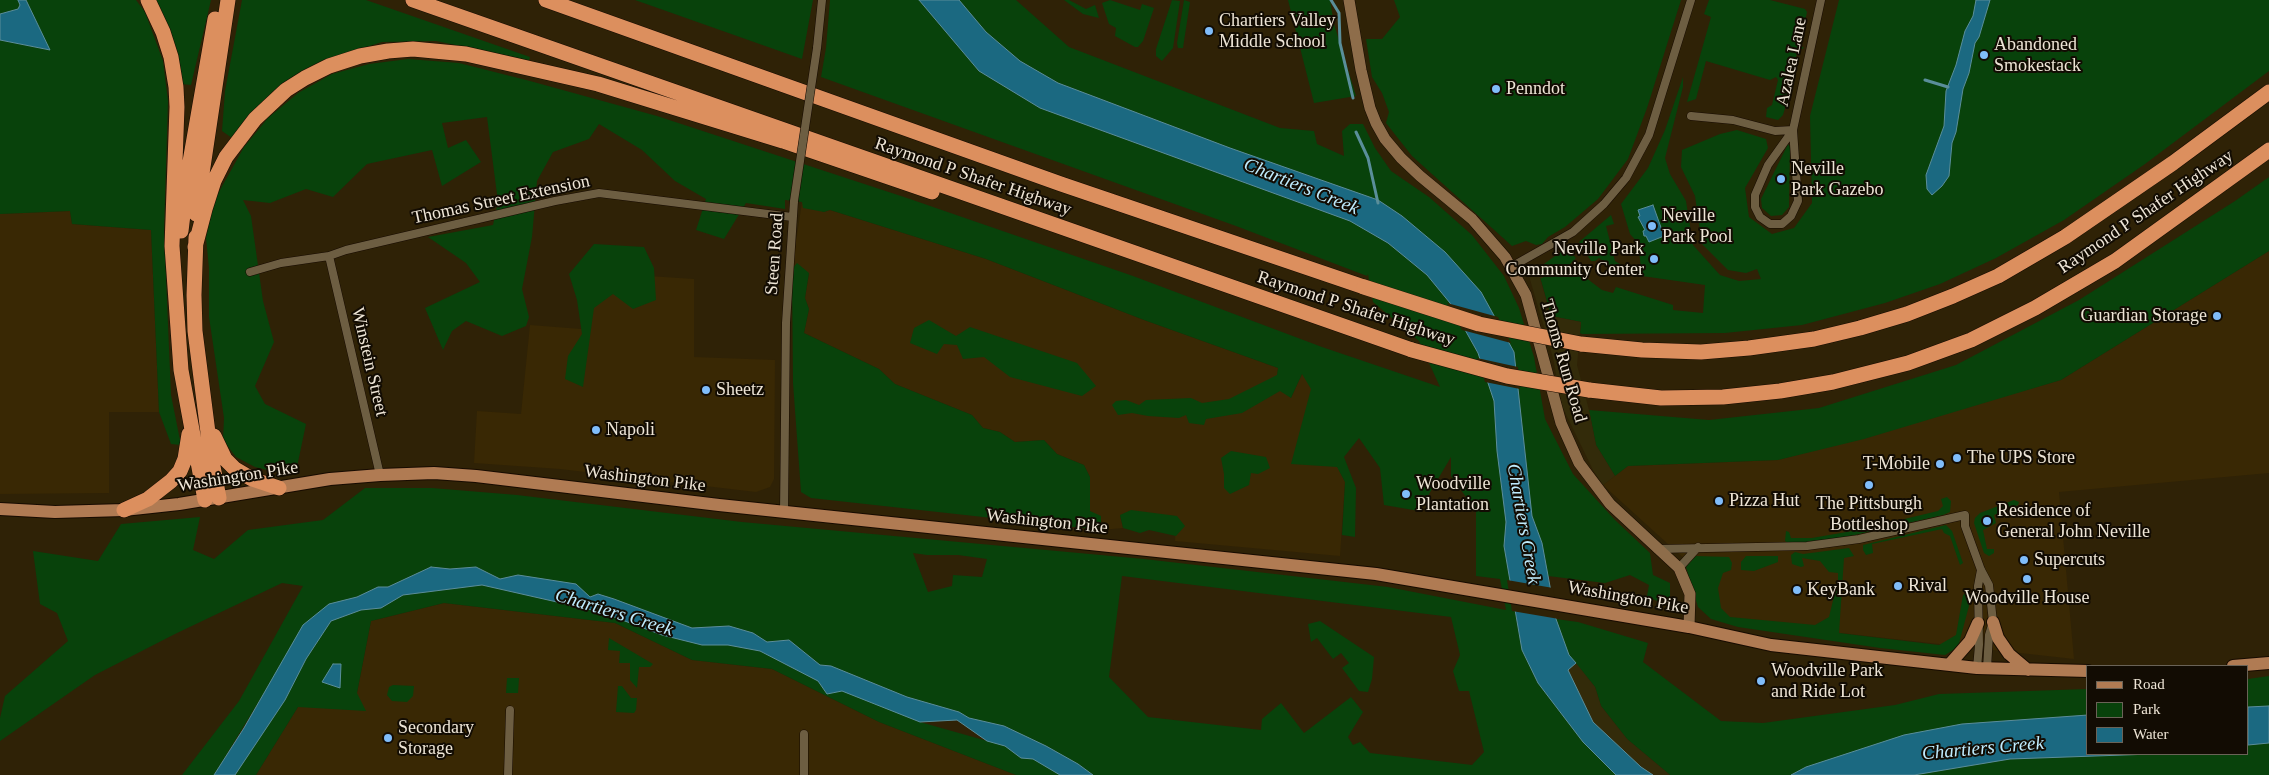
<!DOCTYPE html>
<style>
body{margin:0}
#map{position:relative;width:2269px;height:775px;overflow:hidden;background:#2f2206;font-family:Georgia,serif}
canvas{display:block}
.legend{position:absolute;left:2086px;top:665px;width:162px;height:90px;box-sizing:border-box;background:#120c03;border:1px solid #6a6357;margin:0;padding:6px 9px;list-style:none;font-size:15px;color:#eee5d6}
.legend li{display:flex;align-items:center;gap:10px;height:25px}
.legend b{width:25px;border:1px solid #6a6357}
</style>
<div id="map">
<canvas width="2269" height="775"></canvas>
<ul class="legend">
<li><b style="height:6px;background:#b07b53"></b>Road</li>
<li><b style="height:14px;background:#08420b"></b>Park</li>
<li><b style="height:14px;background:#1b6981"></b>Water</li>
</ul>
</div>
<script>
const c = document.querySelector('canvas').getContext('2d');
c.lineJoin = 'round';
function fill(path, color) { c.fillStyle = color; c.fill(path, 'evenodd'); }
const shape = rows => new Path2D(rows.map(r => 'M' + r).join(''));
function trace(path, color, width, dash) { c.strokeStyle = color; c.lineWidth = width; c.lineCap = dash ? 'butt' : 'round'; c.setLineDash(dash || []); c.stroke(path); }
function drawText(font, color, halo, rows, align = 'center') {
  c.font = font + ' Georgia,serif'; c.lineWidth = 4; c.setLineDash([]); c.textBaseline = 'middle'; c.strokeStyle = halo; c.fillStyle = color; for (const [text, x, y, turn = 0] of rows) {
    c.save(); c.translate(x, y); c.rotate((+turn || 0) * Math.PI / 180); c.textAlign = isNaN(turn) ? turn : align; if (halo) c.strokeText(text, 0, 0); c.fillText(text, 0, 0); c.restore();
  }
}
fill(shape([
 [802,202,824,212,830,210,986,259,1144,320,1278,368,1277,379,1291,398,1302,374,1373,383,1337,466,1345,482,1340,556,1175,541,1176,516,1120,515,1123,528,1101,530,1103,522,1090,511,1090,477,1084,465,1057,454,1044,440,1015,442,1000,432,983,428,972,415,895,384,879,369,804,333,809,309,805,298,809,274,792,269],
 [70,211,72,224,151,230,159,412,109,412,109,493,0,494,0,214],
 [2269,251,2269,473,2059,492,2074,659,1714,619,1690,564,1603,485,1628,466,1778,460,2061,380],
 [588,272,694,279,694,357,775,360,774,479,770,487,756,492,560,469,474,463,477,411,521,414,530,325,581,329],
 [444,603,615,623,692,660,772,669,879,722,1016,775,256,775,298,707,357,693,371,621]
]), '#392804');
fill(shape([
 [0,0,18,0,20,5,18,9,0,14],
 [26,0,136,0,145,12,163,61,168,101,164,231,171,395,181,445,171,444,159,412,151,230,72,224,70,211,0,214,0,40,49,50],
 [154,0,211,0,191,85,181,84],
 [242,0,366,0,530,57,529,60,436,41,382,42,326,60,273,91,232,138,222,131,225,91],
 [635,0,813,0,802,59],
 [830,0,919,0,979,71,1040,108,1350,221,1388,243,1427,275,1450,303,1478,353,1494,401,1497,451,1506,522,1504,546,1522,650,1538,683,1583,742,1616,775,1093,775,1078,764,1046,746,1004,726,969,718,959,712,907,697,831,666,820,665,789,640,767,642,753,633,729,626,692,628,614,599,598,594,590,597,518,575,500,579,476,567,450,569,431,567,388,587,378,587,357,597,329,605,278,670,214,775,182,775,239,701,303,586,282,583,175,634,95,675,0,741,0,718,5,696,68,641,57,613,40,604,33,551,98,561,121,524,200,517,193,550,214,559,248,530,323,520,365,488,432,488,517,495,742,522,1144,559,1388,587,1506,610,1500,579,1476,576,1476,511,1451,476,1451,457,1419,511,1384,505,1380,468,1359,438,1344,457,1356,488,1355,537,1342,535,1345,482,1337,467,1291,464,1311,389,1302,374,1291,398,1280,391,1242,413,1206,419,1204,425,1189,423,1186,415,1179,418,1148,416,1132,413,1118,415,1112,405,1116,401,1126,400,1139,405,1146,400,1191,398,1202,403,1229,399,1277,375,1278,368,1144,320,986,259,830,210,824,212,803,208,802,202,785,200,785,209,746,203,724,239,696,230,706,199,675,181,642,150,599,124,589,139,553,152,537,181,532,237,522,289,529,317,526,326,502,336,466,321,452,331,443,350,425,308,480,282,466,263,428,237,493,225,498,202,487,117,442,123,448,148,466,140,481,162,442,186,432,150,367,164,333,197,306,189,270,203,243,200,251,216,263,301,274,342,255,386,265,404,306,424,297,467,281,472,271,471,255,467,236,457,223,440,224,418,209,317,209,268,206,238,215,199,244,147,268,118,298,93,332,74,369,64,408,59,459,63,530,81,657,116,907,198,1133,276,1322,347,1440,387,1419,341,1373,302,1368,274,1367,276,1236,226,821,77,826,48],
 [913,553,927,555,958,555,987,559,982,577,953,575,952,586,928,592],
 [1122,576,1451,617,1460,655,1453,671,1459,691,1469,691,1484,752,1472,765,1370,753,1360,742,1353,745,1348,737,1363,712,1351,697,1304,733,1281,703,1262,719,1261,730,1148,717,1109,677],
 [959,0,1016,0,1069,47,1280,128,1314,131,1317,144,1344,156,1342,131,1350,124,1363,124,1375,148,1391,171,1429,197,1472,235,1504,276,1519,308,1534,357,1545,419,1573,474,1615,520,1650,553,1653,575,1670,583,1670,600,1659,602,1647,596,1649,585,1630,575,1605,583,1548,576,1542,543,1532,516,1514,352,1444,252,1402,216,1378,200,1230,148,1058,83,1020,61,986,32],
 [1064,0,1069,0,1086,9,1095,5,1099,18,1083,14],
 [1110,0,1140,10,1142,4,1154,8,1143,41,1138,47,1135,47,1115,36,1116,28,1109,24,1102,3],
 [1172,0,1180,1,1173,48,1162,61,1156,56,1156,49],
 [1184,0,1190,2,1183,48,1178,48,1177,43],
 [1288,0,1330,0,1334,24,1356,96,1314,103],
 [1394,0,1681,0,1647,108,1628,159,1598,199,1565,227,1548,237,1542,244,1536,245,1526,241,1512,246,1412,156,1386,123,1389,112,1382,93,1372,77,1366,39,1382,39,1400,17],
 [1709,0,1770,0,1805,9,1807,12,1800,45,1804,48,1797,51,1793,85,1791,88,1783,115,1778,120,1766,117,1767,108,1772,105,1778,80,1776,77,1770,80,1706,61,1696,99,1687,102,1711,17,1704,14],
 [1839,0,2269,0,2269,71,2145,164,2064,220,1996,258,1940,284,1885,303,1802,325,1725,333,1582,334,1580,333,1581,322,1551,316,1540,277,1544,270,1537,269,1562,251,1570,252,1576,258,1569,265,1602,290,1613,293,1616,287,1673,305,1673,310,1703,313,1705,285,1642,276,1638,243,1630,234,1621,204,1648,168,1665,130,1683,77,1683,87,1665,158,1670,174,1686,201,1693,245,1720,275,1739,281,1761,279,1757,269,1746,273,1728,270,1702,244,1695,196,1681,167,1682,150,1720,134,1737,130,1766,139,1768,148,1745,188,1749,217,1772,234,1794,228,1812,203,1810,116],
 [1788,144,1790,147,1789,207,1782,215,1771,216,1762,208,1761,199],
 [2269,177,2269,251,2061,380,1864,439,1778,460,1628,466,1615,476,1596,445,1589,410,1709,420,1819,408,1956,365,2079,300,2235,201],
 [1611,215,1614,224,1606,226,1615,261,1623,266,1623,269,1622,272,1610,276,1614,269,1599,258,1595,261,1591,261,1579,242],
 [594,244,644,247,654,268,656,300,633,309,613,294,594,308,583,387,565,379,568,356,582,334,577,300,569,274],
 [797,263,809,273,805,298,809,309,804,333,879,369,895,384,972,415,983,428,1000,432,1015,442,1044,440,1057,454,1084,465,1090,477,1090,511,1101,516,1101,530,811,498,801,492,793,383,792,269],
 [929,320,956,336,970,327,1077,363,1096,386,1082,396,1010,377,984,357,963,359,957,345,944,344,937,354,910,343,914,328],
 [1231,451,1266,457,1270,468,1258,474,1251,473,1249,485,1230,494,1224,488,1224,474,1221,458],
 [1947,497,1951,501,1950,512,1943,515,1833,540,1790,544,1785,541,1786,531,1789,532,1791,538,1812,538,1858,530,1938,511,1943,506,1941,499],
 [2014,500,2019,502,2018,505,1994,515,1996,523,1983,530,1987,549,1994,549,1994,553,1989,556,1984,553,1974,523,1975,518,1980,513],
 [1131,510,1177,516,1185,526,1176,536,1149,530,1140,533,1123,528,1120,515],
 [1946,525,1952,531,1963,563,1960,565,1950,536,1944,533,1942,529,1872,544,1873,553,1866,555,1863,550,1863,545],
 [1849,548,1854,556,1844,558,1839,633,1939,645,1956,635,1963,595,1968,592,1969,606,1958,647,1945,655,1880,648,1738,627,1711,619,1698,607,1686,567,1696,556,1729,557,1732,563,1731,570,1723,573,1718,588,1721,608,1730,617,1815,625,1829,617,1838,580,1838,573,1829,572,1820,561,1802,558,1804,566,1801,567,1792,564,1791,555,1795,552,1803,554],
 [1746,556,1778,556,1778,562,1754,571,1741,570,1741,562],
 [482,585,601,612,662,635,702,645,728,645,760,651,818,681,827,694,842,690,920,722,1005,746,1021,758,1033,758,1060,775,1016,775,879,722,772,669,692,660,615,623,444,603,371,621,357,693,366,711,298,707,256,775,235,775,285,700,306,659,331,621,361,610,381,608,403,595],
 [1556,619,1578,622,1648,643,1643,662,1721,721,1763,723,1895,705,1939,694,2088,689,2088,715,1962,724,1806,767,1791,775,1670,775,1627,739,1601,706,1595,687,1569,655],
 [1320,621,1374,657,1372,679,1368,692,1359,691,1342,668,1349,663,1341,653,1333,659,1317,638,1311,642,1308,624],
 [609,638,653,664,650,667,639,667,637,688,630,680,630,663,619,663,620,651,608,650],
 [2269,676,2269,706,2248,707,2248,679],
 [507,678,519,678,518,693,506,693],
 [393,685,414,686,413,696,407,702,392,701,387,695,389,687],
 [618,686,622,686,631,698,637,698,636,710,634,713,616,712],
 [2269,743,2269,775,1914,775,2010,759,2152,754,2248,754,2248,745]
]), '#08420b');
fill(shape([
 [1537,269,1544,270,1543,278,1540,278,1551,316,1581,322,1577,365,1589,410,1596,445,1615,476,1603,485,1593,470,1562,406,1553,358,1529,276],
 [1576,663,1595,687,1601,706,1627,739,1670,775,1653,775,1641,767,1593,722,1568,670]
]), '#332b0a');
const water = shape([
 [18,0,26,0,50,50,0,40,0,14,18,9,20,5,18,0],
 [919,0,959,0,986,32,1020,61,1058,83,1230,148,1378,200,1402,216,1445,252,1481,292,1514,352,1532,516,1542,543,1556,619,1569,655,1576,663,1568,670,1593,722,1641,767,1653,775,1616,775,1583,742,1538,683,1522,650,1504,546,1506,522,1497,451,1494,401,1478,353,1450,303,1427,275,1388,243,1350,221,1040,108,979,71,919,0],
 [1976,0,1990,0,1979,37,1975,43,1969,73,1963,89,1956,132,1952,143,1949,176,1942,186,1932,195,1927,189,1926,175,1944,126,1946,91,1956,65,1965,31,1973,16,1976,0],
 [1653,205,1664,236,1649,242,1646,236,1644,236,1643,231,1645,230,1638,217,1640,216,1638,210,1653,205],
 [431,567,450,569,476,567,500,579,518,575,576,584,590,597,598,594,614,599,692,628,729,626,753,633,767,642,789,640,820,665,831,666,907,697,959,712,969,718,1004,726,1046,746,1078,764,1093,775,1060,775,1033,759,1021,758,1005,746,987,741,957,720,920,722,842,691,827,694,818,681,760,651,728,645,702,645,662,635,601,612,482,585,403,595,381,608,361,610,331,621,306,659,285,700,235,775,214,775,244,728,303,625,329,604,357,597,378,587,388,587,431,567],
 [333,664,341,664,340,688,322,682,333,664],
 [2269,706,2269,743,2248,745,2248,707,2269,706],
 [2088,715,2088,754,2152,754,2010,759,1914,775,1791,775,1806,767,1904,735,1962,724,2088,715]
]);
fill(water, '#1b6981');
trace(water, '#5a8e9a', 1);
fill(shape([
 [1447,303,1498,317,1511,343,1462,330],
 [1477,358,1518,367,1520,389,1485,382],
 [1507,580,1553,588,1559,619,1512,611]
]), '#2f2206');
trace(shape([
 [1331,0,1339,13,1340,43,1353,98],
 [1925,80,1948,87],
 [1356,132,1368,158,1378,203]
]), '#5a8e9a', 3);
const street = shape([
 [817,48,822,0],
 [1691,116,1733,120,1775,131,1793,130],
 [1793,130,1768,165,1755,195,1755,207,1760,217,1770,224,1782,224,1791,216,1798,201,1793,130,1821,0],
 [329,256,380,475],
 [1511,267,1573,232,1604,204,1626,178,1649,135,1691,0],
 [250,272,281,263,329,256,346,250,555,201,599,193,792,217],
 [784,512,786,323,794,201],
 [1657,549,1807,546,1859,539,1965,515,1965,526,1981,570,1989,585,1993,622,1989,635,1987,668],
 [1679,568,1698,547],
 [1977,668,1979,645,1978,586,1981,570],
 [804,734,804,775],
 [508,775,510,710]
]);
const secondary = shape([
 [1349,0,1361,70,1370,108,1376,123,1385,139,1401,158,1420,176,1472,219,1505,257,1526,295,1561,423,1579,463,1610,504,1679,568,1690,594,1689,627]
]);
const primary = shape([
 [0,509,55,512,124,510,179,504,330,479,380,475,434,473,476,476,719,505,1376,574,1689,627,1771,645,1977,668,2088,671],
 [1993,622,1998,638,2009,654,2028,670],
 [1949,665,1970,641,1978,623],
 [2233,666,2269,663]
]);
const highway = shape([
 [148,0,163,32,171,57,176,87,177,107,172,246,181,370,205,500],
 [413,0,1412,350],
 [546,0,1061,184,1364,287],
 [196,214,228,0],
 [181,231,188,173,215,19],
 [196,237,194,295,195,331,211,456,219,498],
 [195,247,205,209,214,181,226,157,255,119,286,90,305,78,329,66,360,56,388,51,413,49,466,54,598,84,783,141,932,192],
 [1581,344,1642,350,1701,352,1749,348,1814,339,1860,328,1907,314,1953,296,1998,276,2065,237,2173,163,2269,92],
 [1589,390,1661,398,1723,397,1780,391,1833,382,1908,363,1971,340,2035,308,2115,261,2269,150],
 [214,436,225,459,235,469,252,479,279,488],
 [124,510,148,499,171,481,180,471,185,459,189,434]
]);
trace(street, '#170b00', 9);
trace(secondary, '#170b00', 12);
trace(primary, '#170b00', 14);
trace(highway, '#170b00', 16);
trace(street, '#6d5e42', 8);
trace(secondary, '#8e6d4a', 11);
trace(primary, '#b07b53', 12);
trace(highway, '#dc8f5e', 15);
const streetBridge = shape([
 [794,201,817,48]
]);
const highwayBridge = shape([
 [1364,287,1479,324,1581,344],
 [1412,350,1507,376,1589,390]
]);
trace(streetBridge, '#170b00', 9, []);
trace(highwayBridge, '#170b00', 16, []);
trace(streetBridge, '#6d5e42', 8);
trace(highwayBridge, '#dc8f5e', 15);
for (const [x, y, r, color] of [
 [1209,31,5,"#80bdfa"],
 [1984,55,5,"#80bdfa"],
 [1496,89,5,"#80bdfa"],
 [1781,179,5,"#80bdfa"],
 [1652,226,5,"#80bdfa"],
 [1654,259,5,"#80bdfa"],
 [2217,316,5,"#80bdfa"],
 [706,390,5,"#80bdfa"],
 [596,430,5,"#80bdfa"],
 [1957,458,5,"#80bdfa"],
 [1940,464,5,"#80bdfa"],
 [1869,485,5,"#80bdfa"],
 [1406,494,5,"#80bdfa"],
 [1719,501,5,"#80bdfa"],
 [1987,521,5,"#80bdfa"],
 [2024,560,5,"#80bdfa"],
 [2027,579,5,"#80bdfa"],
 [1898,586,5,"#80bdfa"],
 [1797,590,5,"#80bdfa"],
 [1761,681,5,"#80bdfa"],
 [388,738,5,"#80bdfa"]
]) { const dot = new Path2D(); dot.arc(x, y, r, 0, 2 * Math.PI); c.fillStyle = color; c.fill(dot); trace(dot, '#120c03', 2); }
drawText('18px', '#eee5d6', '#120c03', [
 ["Chartiers Valley",1219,21],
 ["Middle School",1219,42],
 ["Abandoned",1994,45],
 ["Smokestack",1994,66],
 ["Penndot",1506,89],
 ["Neville",1791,169],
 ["Park Gazebo",1791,190],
 ["Neville",1662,216],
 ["Park Pool",1662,237],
 ["Neville Park",1644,249,"right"],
 ["Community Center",1644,270,"right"],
 ["Guardian Storage",2207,316,"right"],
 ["Sheetz",716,390],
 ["Napoli",606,430],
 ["The UPS Store",1967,458],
 ["T-Mobile",1930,464,"right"],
 ["Woodville",1416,484],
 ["Plantation",1416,505],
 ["Pizza Hut",1729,501],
 ["The Pittsburgh",1869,504,"center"],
 ["Bottleshop",1869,525,"center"],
 ["Residence of",1997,511],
 ["General John Neville",1997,532],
 ["Supercuts",2034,560],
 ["Rival",1908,586],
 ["KeyBank",1807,590],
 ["Woodville House",2027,598,"center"],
 ["Woodville Park",1771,671],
 ["and Ride Lot",1771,692],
 ["Secondary",398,728],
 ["Storage",398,749]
], 'left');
drawText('18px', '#eee5d6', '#120c03', [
 ["Azalea Lane",1792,62,-78],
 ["Raymond P Shafer Highway",973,177,19],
 ["Thomas Street Extension",501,200,-12],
 ["Raymond P Shafer Highway",2146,212,-34],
 ["Steen Road",775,254,-86],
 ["Raymond P Shafer Highway",1356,309,18],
 ["Thoms Run Road",1563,361,74],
 ["Winstein Street",369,362,77],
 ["Washington Pike",238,477,-9],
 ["Washington Pike",645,479,7],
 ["Washington Pike",1047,522,6],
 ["Washington Pike",1628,598,10]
]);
drawText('italic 19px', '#bfecfe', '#120c03', [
 ["Chartiers Creek",1301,187,22],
 ["Chartiers Creek",1523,524,80],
 ["Chartiers Creek",614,613,17],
 ["Chartiers Creek",1983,749,-5]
]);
</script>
